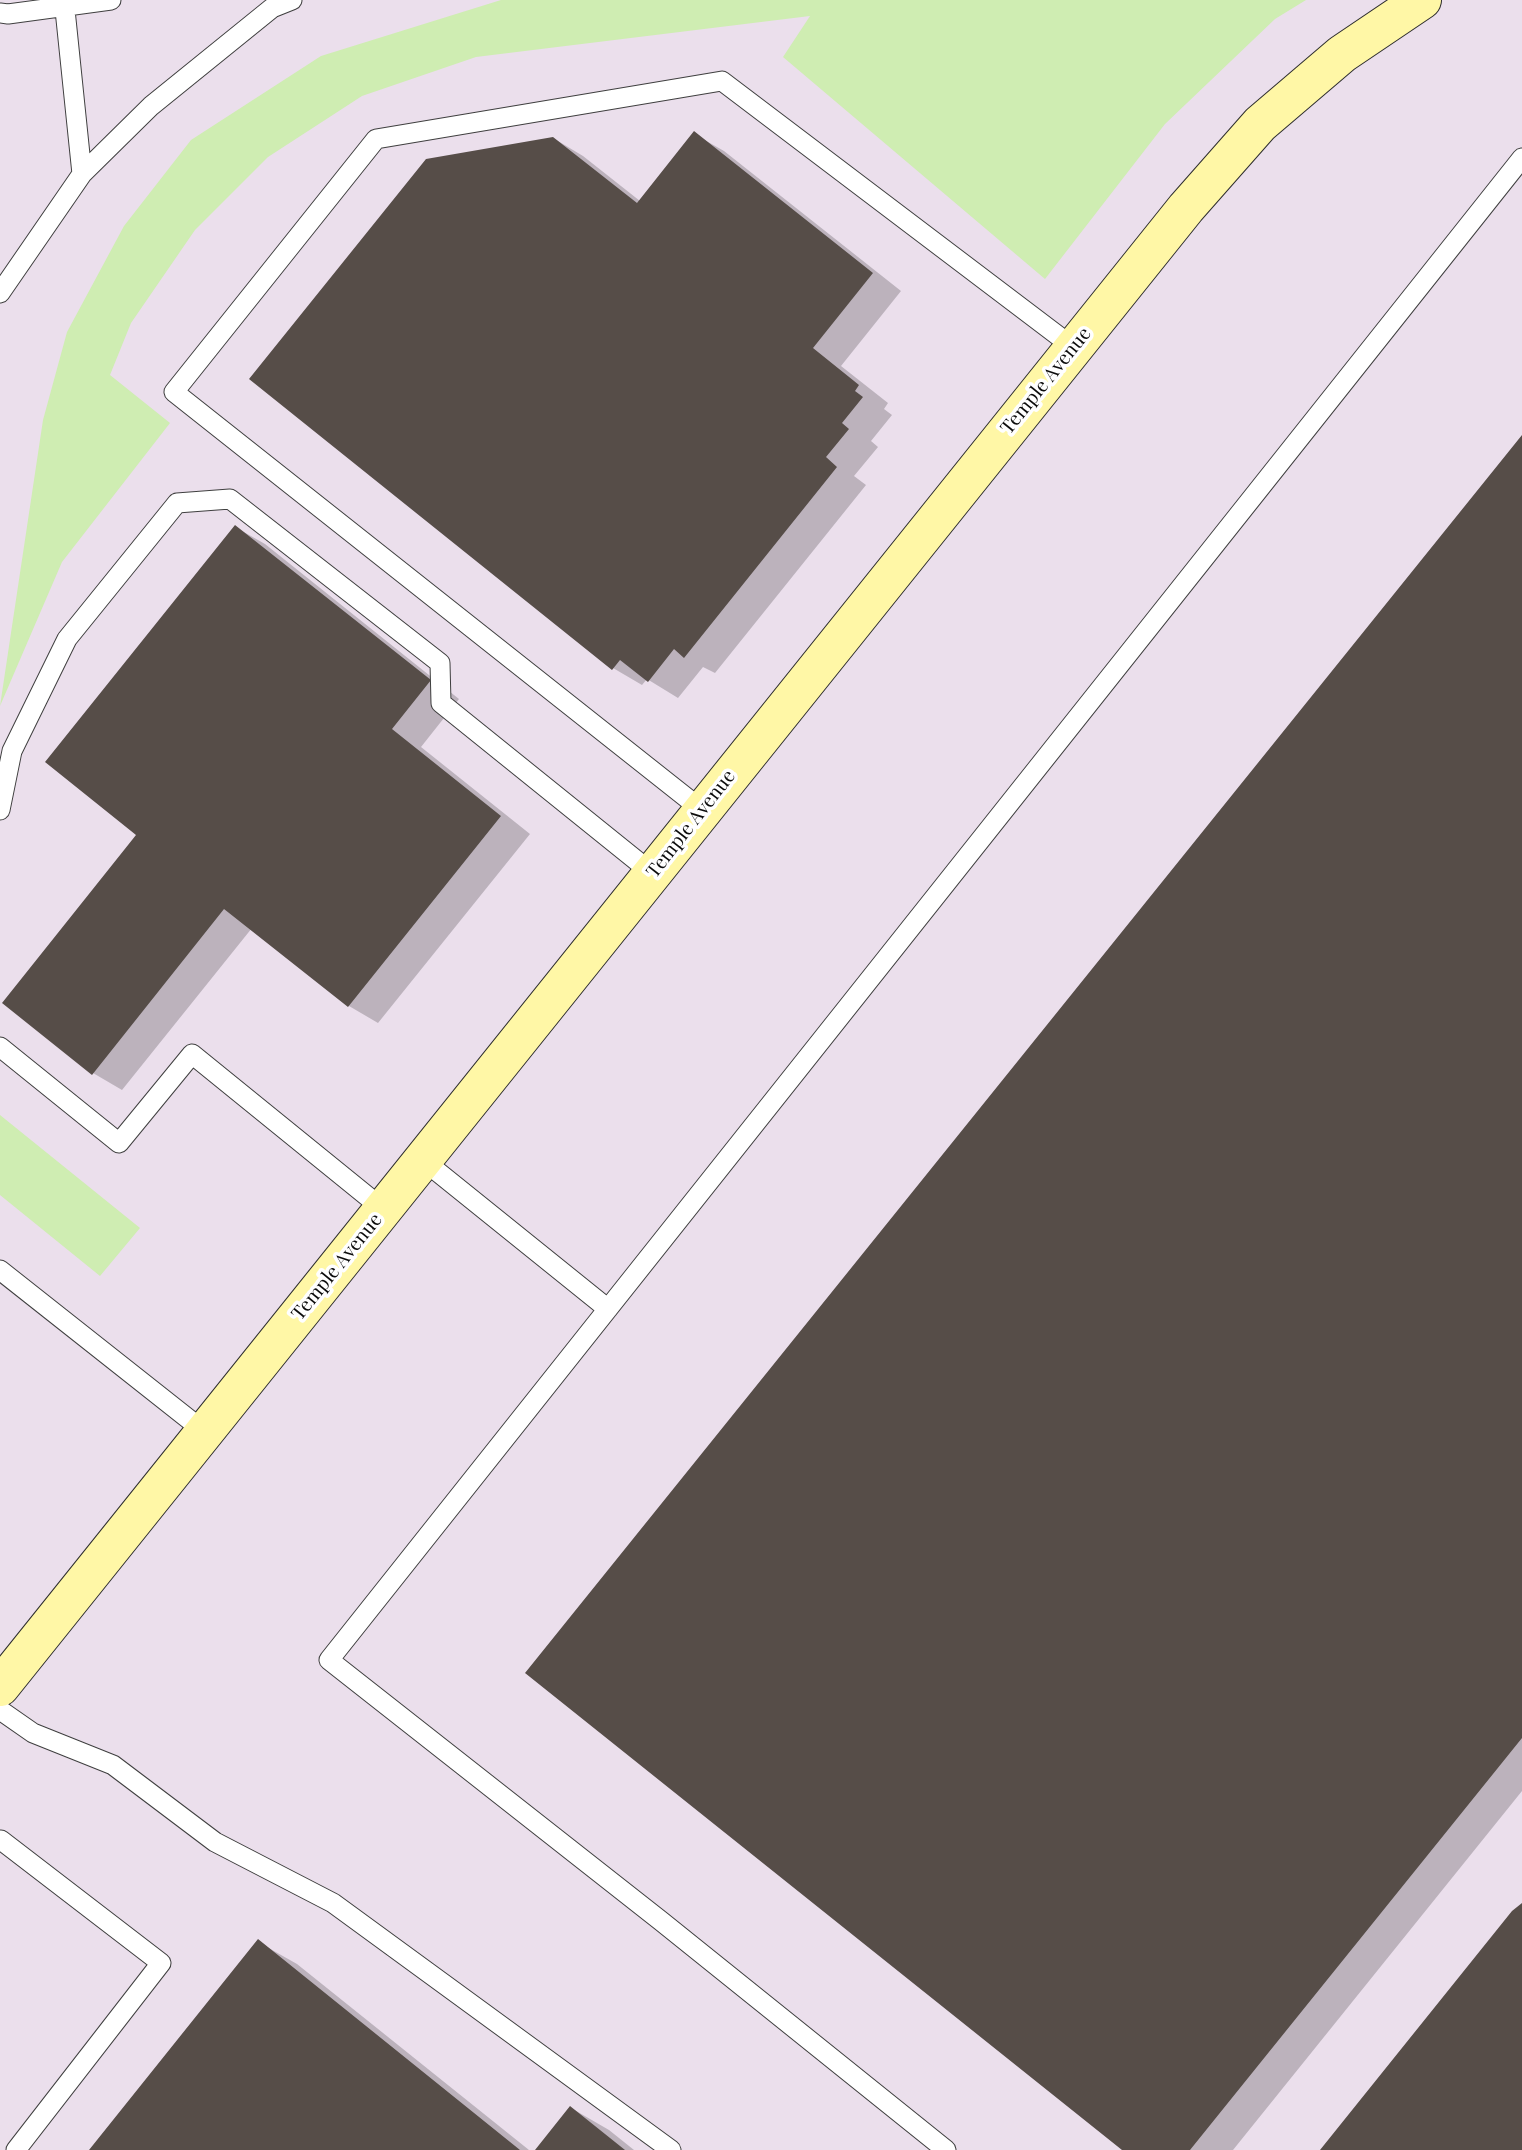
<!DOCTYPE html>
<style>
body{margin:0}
canvas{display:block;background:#fffceb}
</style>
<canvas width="1522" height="2150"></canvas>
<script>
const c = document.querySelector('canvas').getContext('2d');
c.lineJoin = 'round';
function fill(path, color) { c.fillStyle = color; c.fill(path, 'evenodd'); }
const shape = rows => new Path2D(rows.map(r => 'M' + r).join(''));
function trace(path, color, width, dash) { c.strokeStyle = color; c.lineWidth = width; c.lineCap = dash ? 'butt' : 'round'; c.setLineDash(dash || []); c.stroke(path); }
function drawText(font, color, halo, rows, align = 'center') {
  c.font = font + ' "Playfair Display",serif'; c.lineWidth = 7; c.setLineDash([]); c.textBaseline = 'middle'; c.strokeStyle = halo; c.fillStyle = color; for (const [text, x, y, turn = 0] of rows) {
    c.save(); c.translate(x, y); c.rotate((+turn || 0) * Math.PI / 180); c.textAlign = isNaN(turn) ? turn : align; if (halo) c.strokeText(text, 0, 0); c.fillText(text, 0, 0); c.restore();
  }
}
fill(shape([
 [0,0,1522,0,1522,2150,0,2150]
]), '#ebdfec');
fill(shape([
 [501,0,1306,0,1275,19,1165,124,1045,279,783,57,810,16,476,57,362,96,268,157,195,230,131,323,110,375,170,423,62,562,0,706,43,420,67,332,124,226,191,140,321,56],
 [0,1115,140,1228,100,1276,0,1195]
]), '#cfedb2');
fill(shape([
 [694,134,724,151,901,291,841,366,888,403,884,409,892,415,871,441,878,447,854,476,866,485,715,673,703,667,678,698,647,679,642,685,613,668,553,138,583,156,640,201],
 [1522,438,1522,1791,1233,2150,1125,2150],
 [235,527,265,544,459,699,421,747,530,834,378,1023,349,1006,252,928,122,1090,93,1073,138,835],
 [258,1942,297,1964,529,2150,91,2150],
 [571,2108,609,2130,634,2150,537,2150]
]), '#0003');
fill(shape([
 [694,131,873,273,813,348,859,385,855,391,863,397,842,423,849,429,826,457,837,467,684,658,674,649,648,682,620,660,612,670,249,379,426,159,553,137,637,203],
 [1522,435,1522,1738,1190,2150,1122,2150,525,1673],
 [235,525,431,680,392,729,501,816,348,1007,224,909,92,1075,2,1003,136,835,45,762],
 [1522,1903,1522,2150,1320,2150,1512,1911],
 [258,1939,520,2150,89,2150],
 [570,2106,625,2150,535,2150]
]), '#564d48');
const lane = shape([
 [64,0,82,174],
 [0,13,8,14,111,0],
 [0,293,82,174,151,106,272,8,292,0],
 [0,810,12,751,67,639,177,503,230,499,440,663,441,703,652,873],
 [702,810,174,392,376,139,722,81,1073,347],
 [0,1047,119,1143,192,1054,383,1209],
 [423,1160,608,1309],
 [0,1270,205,1432],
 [0,1710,33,1733,113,1765,215,1842,333,1903,671,2150],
 [0,1841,1,1840,161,1963,16,2150],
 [946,2150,661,1921,329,1660,1522,158]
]);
const secondary = shape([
 [0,1687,1186,208,1260,124,1342,54,1422,0]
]);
trace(lane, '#3f3f3f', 21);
trace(secondary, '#2e2e2e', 40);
trace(lane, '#fff', 19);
trace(secondary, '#fff7a6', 38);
drawText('19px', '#0c0c0c', '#fff', [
 ["Temple Avenue",1046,381,-51],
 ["Temple Avenue",691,824,-52],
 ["Temple Avenue",337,1267,-51]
]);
</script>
